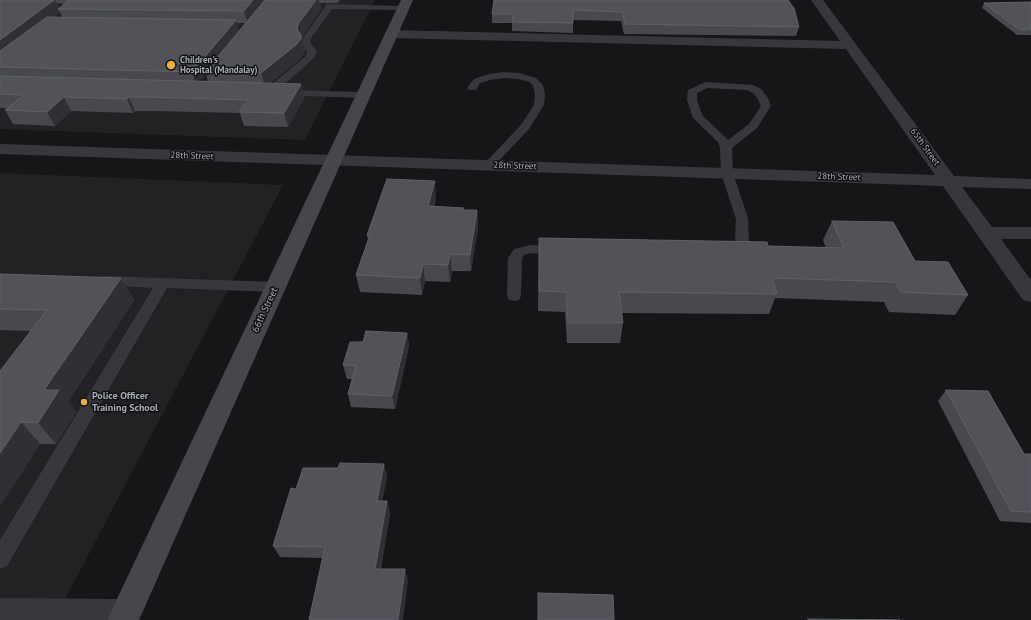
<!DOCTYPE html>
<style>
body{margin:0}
canvas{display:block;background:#161618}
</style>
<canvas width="1031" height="620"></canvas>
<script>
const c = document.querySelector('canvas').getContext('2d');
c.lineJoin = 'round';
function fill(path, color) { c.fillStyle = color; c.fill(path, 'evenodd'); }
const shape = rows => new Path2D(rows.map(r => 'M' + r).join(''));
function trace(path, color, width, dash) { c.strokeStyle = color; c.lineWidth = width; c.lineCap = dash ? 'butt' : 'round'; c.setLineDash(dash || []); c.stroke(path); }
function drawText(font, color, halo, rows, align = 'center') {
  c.font = font + ' "PT Sans",sans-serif'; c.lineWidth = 3; c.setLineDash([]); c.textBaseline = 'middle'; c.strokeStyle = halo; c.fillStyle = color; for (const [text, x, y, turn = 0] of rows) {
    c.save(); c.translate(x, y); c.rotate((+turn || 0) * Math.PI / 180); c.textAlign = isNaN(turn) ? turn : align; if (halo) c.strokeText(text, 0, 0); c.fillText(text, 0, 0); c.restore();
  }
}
fill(shape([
 [0,0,375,0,305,140,0,129],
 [0,173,283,185,54,620,0,620]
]), '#222225');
fill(shape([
 [327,4,403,6,407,8,403,10,332,9,311,38,310,42,317,52,313,59,272,95,264,95,263,93,264,91,306,56,307,52,302,42,303,38,327,4],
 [504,72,519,73,536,78,543,85,545,94,544,105,529,129,492,168,488,170,484,168,482,166,484,164,521,125,534,105,535,94,533,86,530,82,518,79,504,78,490,80,480,83,476,90,468,90,467,88,474,79,489,74,504,72],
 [706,82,753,85,761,89,768,98,771,106,757,128,732,148,733,173,748,219,749,243,739,255,734,256,726,257,721,256,719,253,721,250,730,248,735,242,736,219,721,173,720,147,718,142,693,118,687,100,688,90,706,82],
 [707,88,747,90,753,93,758,99,761,106,749,124,728,140,702,115,697,100,697,93,707,88],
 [283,90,362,92,367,95,362,98,279,95,278,93,279,91,283,90],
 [531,245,559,246,564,247,566,250,564,253,559,254,531,253,524,255,522,258,521,296,519,300,514,301,509,300,507,296,508,258,514,249,531,245],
 [103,276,276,282,281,284,283,287,281,290,276,292,167,288,7,566,0,569,0,540,153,288,98,284,96,281,98,278,103,276],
 [0,598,128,599,136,602,139,610,136,618,130,620,0,620,0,598]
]), '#37383d');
fill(shape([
 [811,0,823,0,954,176,1031,179,1031,189,962,187,992,227,1031,227,1031,239,1001,239,1031,280,1031,302,1023,300,943,186,0,154,0,144,935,175,846,49,391,38,386,37,385,34,386,31,391,30,840,41,811,0]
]), '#37383d');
fill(shape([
 [401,0,413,0,139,620,107,620,401,0]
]), '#45474d');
fill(shape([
 [0,0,340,0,338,3,320,3,321,9,302,37,305,51,300,59,270,83,301,84,304,98,288,127,244,126,240,113,154,111,135,111,133,113,71,111,55,126,13,124,5,110,8,108,0,108],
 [57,3,64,4,59,9],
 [60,12,62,17,54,17],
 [237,23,245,23,239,31],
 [206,74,208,82,200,81],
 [494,0,799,27,796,36,624,34,621,21,573,20,573,33,512,31,512,23,492,23,492,14],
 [1031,2,1031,35,1017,35,982,8,984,3],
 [436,197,434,207,464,210,477,210,478,227,471,271,452,271,450,282,425,281,422,295,360,292,356,275,368,240,367,235],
 [832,221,915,261,968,295,955,315,889,312,884,302,775,298,769,314,621,313,623,323,620,343,567,343,565,312,538,311,539,238,826,248,823,240],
 [0,274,121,278,134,300,68,402,76,412,56,444,40,444,0,506,31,331,0,330],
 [407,333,409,346,395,409,351,407,348,394,352,379,347,379,343,365,363,342],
 [946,390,1024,454,1031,454,1031,523,1000,521,938,401],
 [387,476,382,501,387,501,390,513,381,569,408,580,323,558,280,557,273,546,296,489]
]), '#47494d');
fill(shape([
 [54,0,55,0,59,9,58,9,60,12,0,58,0,40],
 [253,0,275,0,247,23,244,11],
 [316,0,319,0,321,9,302,37,305,51,300,59,265,87,261,73,297,29,298,24],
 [236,20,240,32,205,72,206,74,196,85,192,72],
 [301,84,304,98,288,127,284,113],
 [64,97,71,111,55,126,47,112],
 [129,97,135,111,133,113,127,99],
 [435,181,436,197,430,223,428,206],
 [477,210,478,227,471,271,470,255],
 [450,254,452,271,450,282,448,265],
 [423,264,425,281,422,295,420,278],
 [121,278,134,300,68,402,76,412,56,444,38,423,44,390],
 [407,333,409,346,395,409,392,396],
 [21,422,40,444,0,506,0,453],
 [384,464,387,476,380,513,377,501],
 [387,501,390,513,379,580,375,569],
 [405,569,408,580,403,620,398,620]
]), '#2f3033');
const building = shape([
 [0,0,54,0,0,40,0,0],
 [68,0,253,0,244,11,58,9,67,2,68,0],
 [265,0,316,0,298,24,297,29,302,37,297,44,261,73,205,72,265,0],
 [494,0,788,0,794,8,799,27,625,24,622,12,573,10,573,23,512,22,513,14,492,14,494,0],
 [1031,2,1031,29,1020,30,984,3,1031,2],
 [47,17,236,20,192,72,0,67,0,51,47,17],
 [0,76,301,84,284,113,239,112,248,100,148,97,129,97,127,99,64,97,47,112,5,110,24,95,0,94,0,76],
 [387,179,435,181,428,206,464,208,463,210,477,210,470,255,450,254,448,265,423,264,420,278,356,275,370,235,367,235,387,179],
 [832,221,893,222,915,261,948,262,968,295,901,292,895,282,772,278,777,294,619,292,623,323,568,323,566,292,539,291,539,238,767,242,768,246,844,248,832,221],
 [0,274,121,278,44,390,59,390,38,423,21,422,0,453,0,371,47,310,0,309,0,274],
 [366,331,407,333,392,396,348,394,356,366,343,365,350,342,363,342,366,331],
 [946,390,988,391,1024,454,1031,454,1031,489,1029,489,1031,492,1031,512,1011,511,946,390],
 [340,463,384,464,377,501,387,501,375,569,405,569,398,620,309,620,325,547,273,546,291,488,296,489,303,468,338,468,340,463],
 [538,593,613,595,614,620,538,620,538,593],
 [808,619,900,620,808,620,808,619]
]);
fill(building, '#525359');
trace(building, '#5f6168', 1);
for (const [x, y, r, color] of [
 [171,65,5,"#f2b134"],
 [84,402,4,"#f2b134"]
]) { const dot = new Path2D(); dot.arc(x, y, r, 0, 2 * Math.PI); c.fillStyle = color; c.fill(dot); trace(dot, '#111113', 1.5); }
drawText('bold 9px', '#a8adb8', '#111113', [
 ["Children's",180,60],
 ["Hospital (Mandalay)",180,70]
], 'left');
drawText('9px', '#a8adb8', '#111113', [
 ["65th Street",925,147,54],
 ["28th Street",192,156,2],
 ["28th Street",515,166,2],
 ["28th Street",839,177,2]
]);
drawText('10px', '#a8adb8', '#111113', [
 ["66th Street",265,310,-65]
]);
drawText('bold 10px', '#a8adb8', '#111113', [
 ["Police Officer",92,396],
 ["Training School",92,408]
], 'left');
</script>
